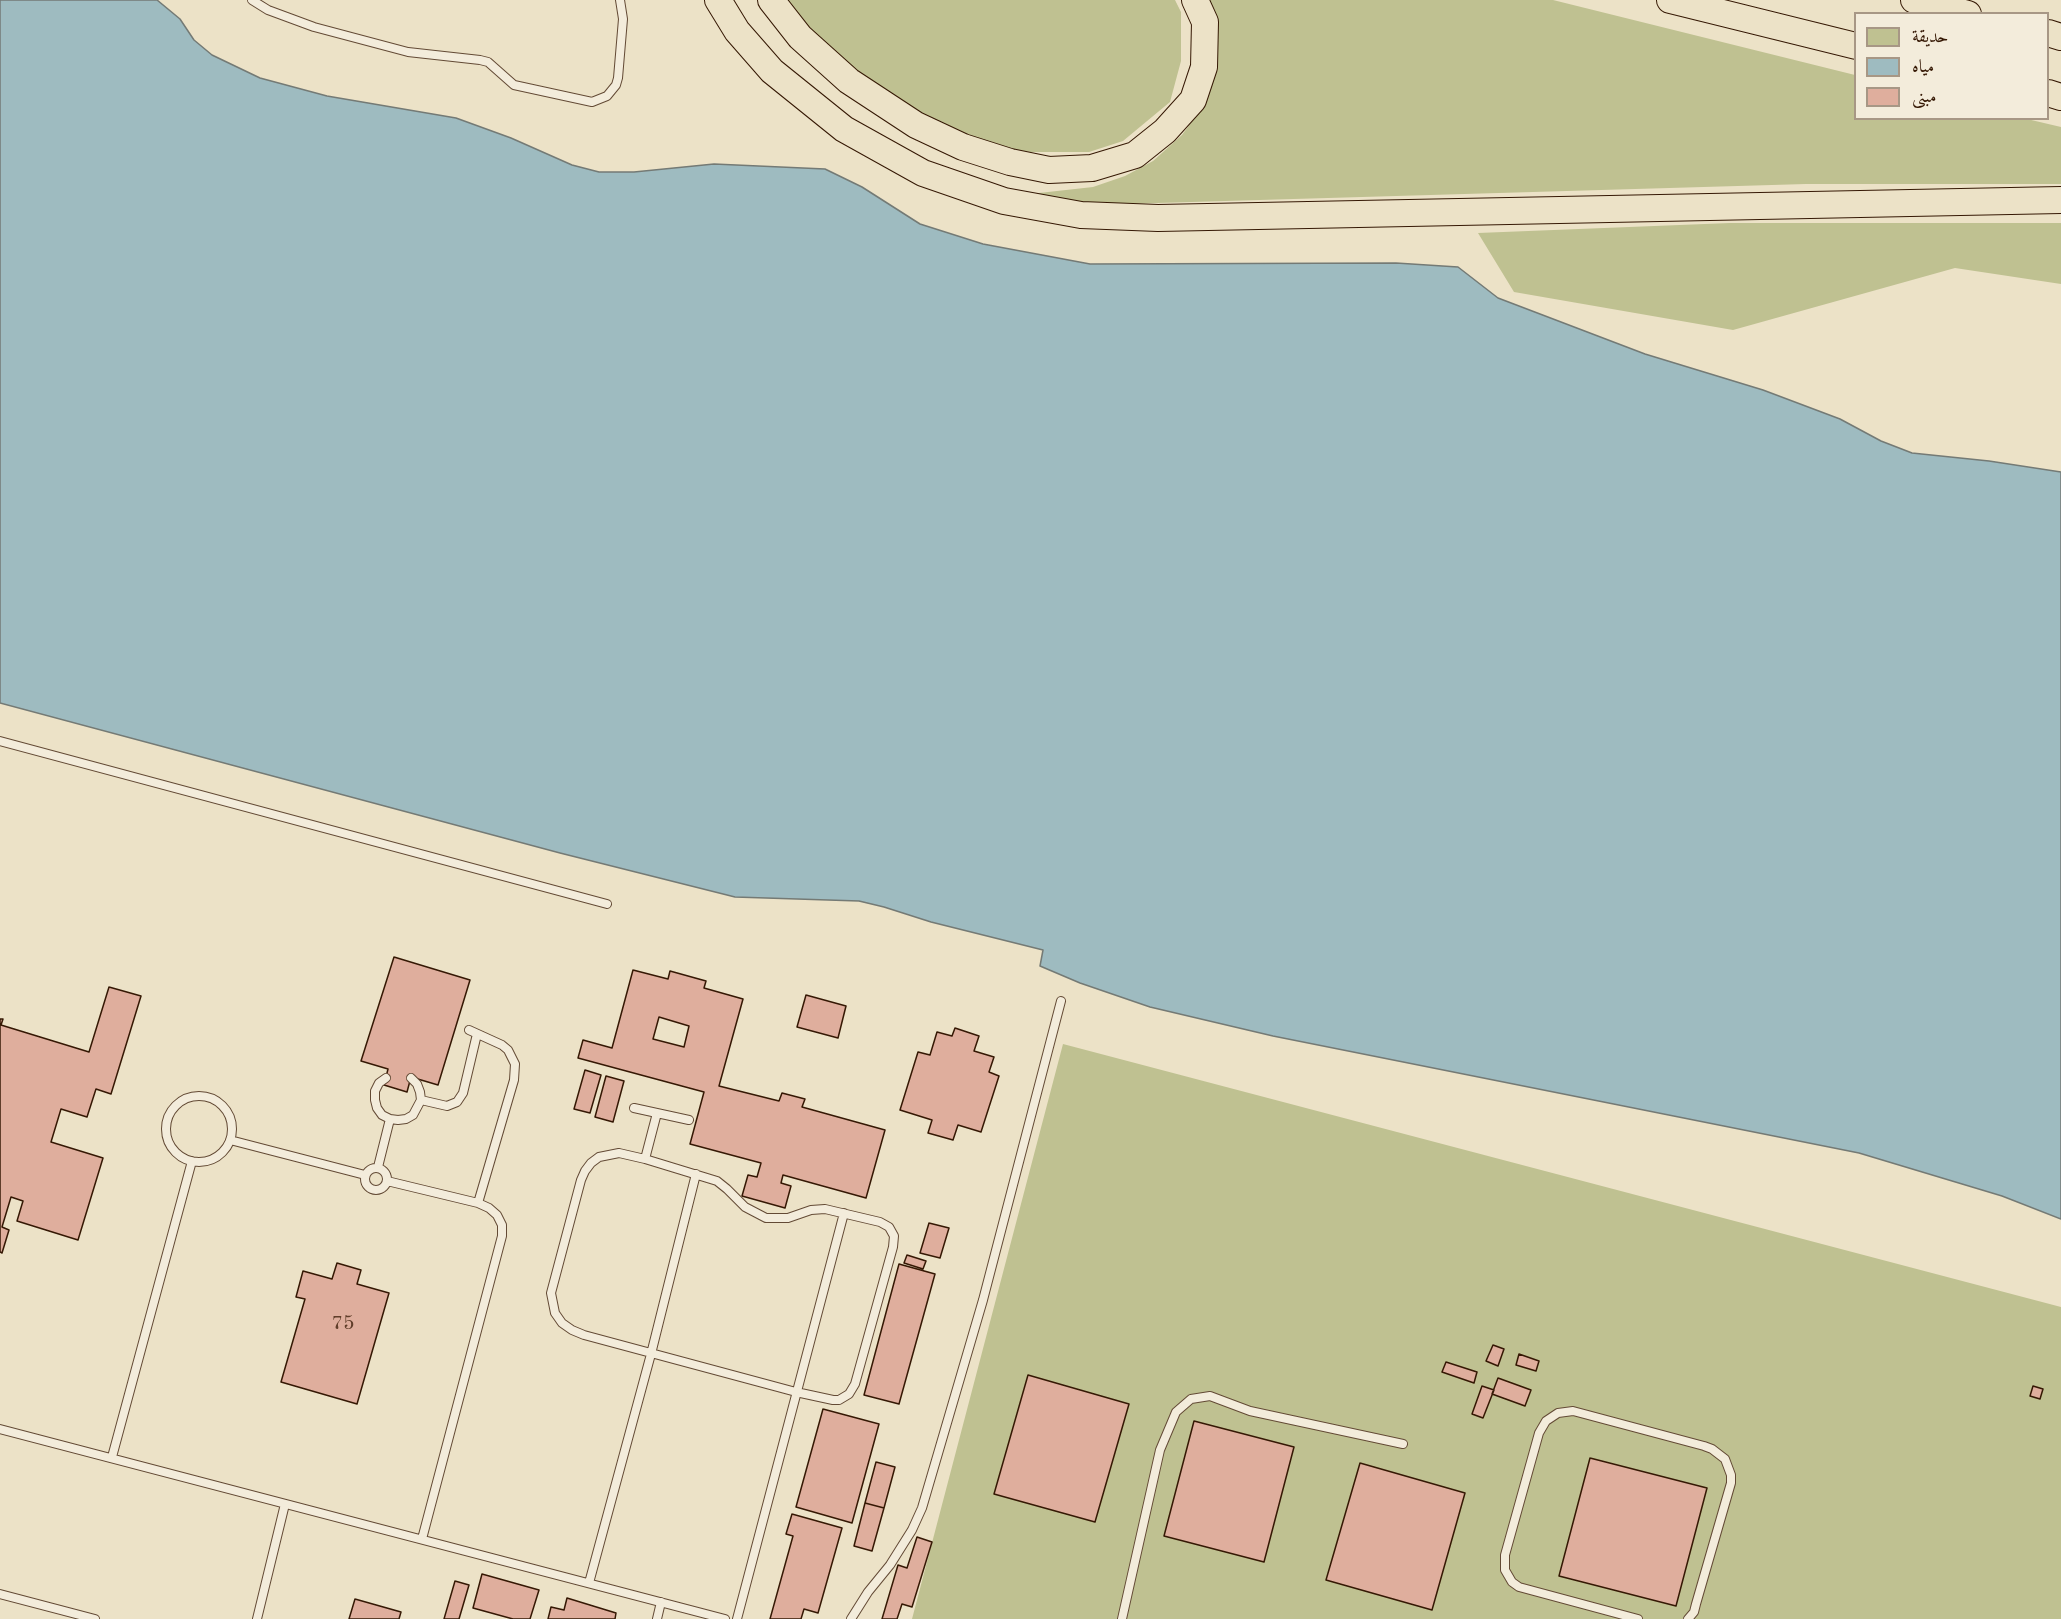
<!DOCTYPE html>
<meta charset="utf-8">
<style>
body{margin:0}
#map{position:relative;width:2061px;height:1619px;overflow:hidden;background:#ece2c7;font-family:"Old Standard TT",Amiri,serif}
canvas{display:block}
.legend{position:absolute;left:1854px;top:12px;width:195px;height:108px;box-sizing:border-box;background:#f3ecdb;border:2px solid #a79785;margin:0;padding:8px 10px;list-style:none;font-size:18px;color:#351804}
.legend li{display:flex;align-items:center;gap:12px;height:30px}
.legend b{width:30px;border:2px solid #a79785}
</style>
<div id="map">
<canvas width="2061" height="1619"></canvas>
<ul class="legend">
<li><b style="height:16px;background:#bfc191"></b>حديقة</li>
<li><b style="height:16px;background:#9ebbc0"></b>مياه</li>
<li><b style="height:16px;background:#dfae9d"></b>مبنى</li>
</ul>
</div>
<script>
const c = document.querySelector('canvas').getContext('2d');
c.lineJoin = 'round';
function fill(path, color) { c.fillStyle = color; c.fill(path, 'evenodd'); }
const shape = rows => new Path2D(rows.map(r => 'M' + r).join(''));
function trace(path, color, width, dash) { c.strokeStyle = color; c.lineWidth = width; c.lineCap = dash ? 'butt' : 'round'; c.setLineDash(dash || []); c.stroke(path); }
function drawText(font, color, halo, rows, align = 'center') {
  c.font = font + ' "Old Standard TT",serif'; c.lineWidth = 6; c.setLineDash([]); c.textBaseline = 'middle'; c.strokeStyle = halo; c.fillStyle = color; for (const [text, x, y, turn = 0] of rows) {
    c.save(); c.translate(x, y); c.rotate((+turn || 0) * Math.PI / 180); c.textAlign = isNaN(turn) ? turn : align; if (halo) c.strokeText(text, 0, 0); c.fillText(text, 0, 0); c.restore();
  }
}
fill(shape([
 [783,0,1175,0,1181,12,1181,61,1170,102,1123,141,1089,152,1030,152,988,145,912,115,805,31],
 [1209,0,1553,0,1855,75,1856,118,2027,119,2061,127,2061,184,1806,184,1123,204,1077,202,1030,194,1093,187,1125,176,1153,161,1182,135,1204,105,1218,66,1215,17],
 [1730,223,2061,223,2061,284,1955,268,1733,330,1514,292,1478,233],
 [1063,1044,2061,1307,2061,1619,912,1619]
]), '#bfc191');
const water = shape([
 [0,0,157,0,180,19,194,40,212,55,260,78,327,96,456,118,511,138,572,165,599,172,634,172,714,164,825,169,862,187,920,224,983,244,1090,264,1396,263,1458,267,1498,298,1645,354,1763,390,1840,419,1881,441,1912,453,1989,461,2061,472,2061,1219,2002,1196,1859,1153,1273,1036,1150,1007,1080,983,1040,966,1043,950,931,922,884,907,859,901,735,897,560,853,0,703,0,0]
]);
fill(water, '#9ebbc0');
trace(water, '#747a75', 1.5);
const building = shape([
 [394,957,470,980,438,1085,411,1077,407,1092,384,1085,388,1069,361,1061,394,957],
 [633,970,668,979,670,971,706,981,704,988,743,999,719,1086,779,1101,782,1093,805,1099,802,1107,885,1130,866,1198,783,1175,781,1183,791,1186,785,1208,742,1196,748,1175,757,1177,761,1163,690,1144,704,1092,578,1058,583,1040,612,1048,633,970],
 [659,1017,689,1026,684,1047,653,1039,659,1017],
 [109,987,141,996,111,1094,96,1089,87,1117,61,1109,51,1142,103,1158,78,1240,17,1221,23,1201,11,1197,2,1227,9,1230,2,1253,0,1252,0,1019,3,1019,1,1025,89,1052,109,987],
 [806,995,846,1006,838,1038,797,1027,806,995],
 [955,1028,979,1036,974,1051,994,1057,989,1072,999,1076,981,1132,958,1125,953,1140,928,1133,932,1120,900,1110,918,1052,930,1055,937,1032,952,1036,955,1028],
 [585,1070,601,1075,590,1113,574,1109,585,1070],
 [606,1076,624,1081,613,1122,595,1117,606,1076],
 [929,1223,949,1228,940,1258,920,1253,929,1223],
 [907,1255,926,1261,923,1269,904,1263,907,1255],
 [337,1263,361,1270,357,1284,389,1293,357,1404,281,1382,305,1299,296,1297,303,1271,332,1279,337,1263],
 [899,1264,935,1274,899,1404,864,1395,899,1264],
 [1493,1345,1504,1349,1498,1366,1486,1361,1493,1345],
 [1519,1354,1539,1361,1536,1371,1516,1365,1519,1354],
 [1446,1362,1477,1372,1474,1383,1442,1372,1446,1362],
 [1028,1375,1129,1404,1095,1522,994,1494,1028,1375],
 [1498,1378,1531,1390,1525,1406,1492,1394,1498,1378],
 [1482,1386,1494,1390,1483,1418,1472,1414,1482,1386],
 [2033,1386,2043,1389,2040,1399,2030,1396,2033,1386],
 [823,1409,879,1424,852,1523,796,1507,823,1409],
 [1194,1421,1294,1447,1264,1562,1164,1536,1194,1421],
 [1590,1458,1707,1488,1676,1606,1559,1576,1590,1458],
 [876,1462,895,1467,884,1508,865,1503,876,1462],
 [1360,1463,1465,1493,1432,1610,1326,1580,1360,1463],
 [865,1503,884,1508,872,1551,854,1546,865,1503],
 [792,1514,842,1528,818,1613,804,1609,801,1619,770,1619,793,1536,786,1534,792,1514],
 [917,1537,932,1542,912,1607,902,1604,897,1619,882,1619,898,1565,907,1568,917,1537],
 [482,1574,539,1590,530,1619,513,1619,473,1608,482,1574],
 [455,1581,469,1585,459,1619,444,1619,455,1581],
 [567,1598,616,1613,615,1619,548,1619,551,1607,564,1610,567,1598],
 [355,1599,401,1612,399,1619,349,1619,355,1599]
]);
fill(building, '#dfae9d');
trace(building, '#351804', 1.5);
const service = shape([
 [252,0,268,10,314,27,408,52,480,60,488,62,514,85,592,102,607,96,616,85,618,78,623,19,620,0],
 [0,741,607,904],
 [469,1030,502,1045,508,1050,515,1064,514,1080,478,1203],
 [386,1078,379,1083,375,1091,375,1100,377,1108,382,1115,390,1119,398,1120,406,1119,413,1115,421,1100,420,1092,417,1084,411,1078],
 '166 1129a33 33 0 1 1 66 0a33 33 0 1 1-66 0Z',
 [421,1100,447,1106,457,1102,463,1093,477,1034],
 [634,1108,689,1120],
 [230,1140,365,1175],
 [619,1153,645,1159,717,1181,727,1189,745,1207,766,1218,788,1218,811,1210,825,1209,880,1222,889,1227,894,1236,893,1247,855,1384,849,1394,839,1400,833,1400,796,1392,584,1335,572,1330,562,1323,555,1313,551,1293,581,1180,585,1171,591,1163,599,1157,619,1153],
 [645,1159,657,1113],
 [378,1167,390,1119],
 '365 1179a11 11 0 1 1 22 0a11 11 0 1 1-22 0Z',
 [387,1181,478,1203,489,1208,497,1215,502,1225,502,1236,422,1539],
 [0,1429,725,1619],
 [112,1457,192,1161],
 [589,1583,651,1354,696,1174],
 [0,1594,95,1619],
 [257,1619,285,1504],
 [657,1619,661,1602],
 [737,1619,844,1213],
 [851,1619,868,1592,890,1565,912,1530,922,1508,983,1300,1061,1001],
 [1122,1619,1160,1450,1176,1412,1191,1399,1210,1396,1250,1411,1403,1444],
 [1638,1619,1519,1587,1512,1582,1505,1570,1505,1555,1539,1433,1546,1421,1558,1413,1573,1411,1704,1446,1712,1449,1725,1459,1731,1475,1731,1483,1696,1604,1694,1612,1688,1619]
]);
const trunk = shape([
 [718,0,737,31,772,71,844,129,923,173,1004,201,1081,215,1158,218,2061,200],
 [771,0,800,37,849,81,916,125,963,147,1010,162,1049,170,1092,168,1135,155,1165,131,1193,100,1204,67,1205,22,1195,0],
 [1670,0,1856,46],
 [1914,0,1968,14],
 [2048,33,2061,37],
 [2048,93,2061,97]
]);
trace(service, '#634a35', 10);
trace(trunk, '#351804', 28);
trace(service, '#f3ecdb', 8);
trace(trunk, '#ece2c7', 26);
drawText('20px', '#603e2a', null, [
 ["75",343,1324]
]);
</script>
